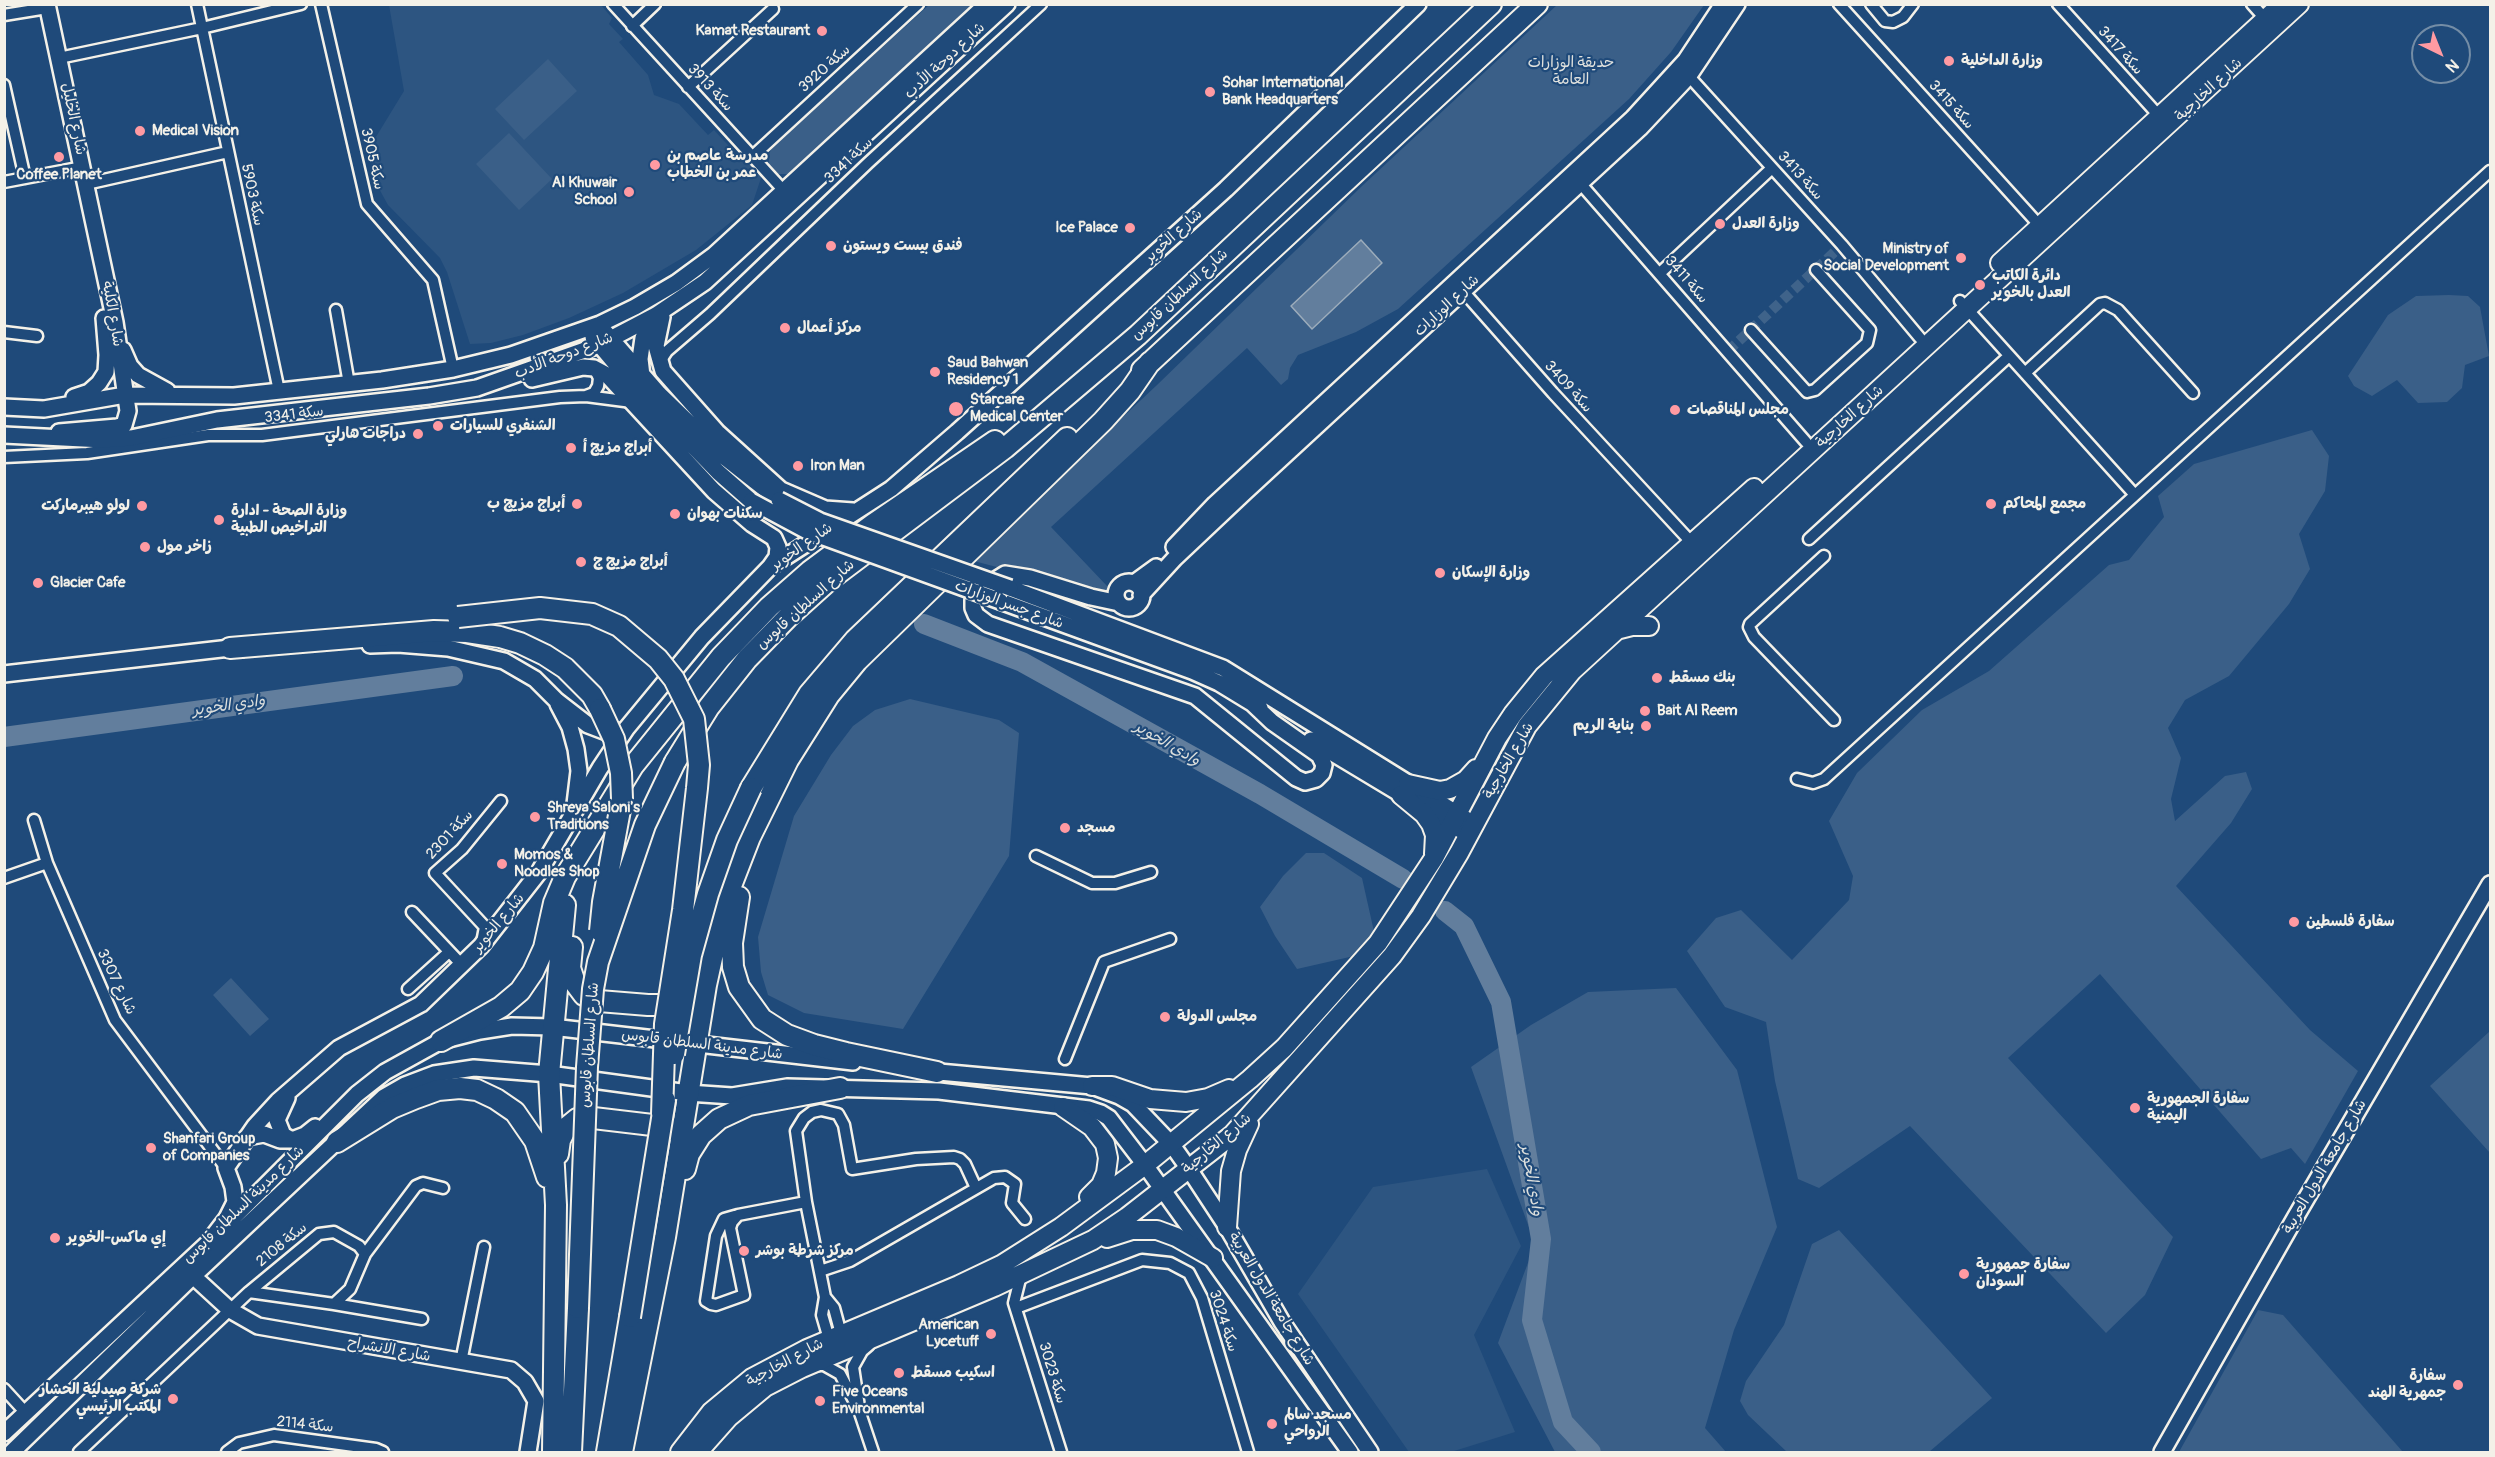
<!DOCTYPE html>
<meta charset="utf-8">
<style>
body{margin:0}
#map{position:relative;width:2495px;height:1457px;overflow:hidden;background:#1f4a7a;font-family:Pangolin,sans-serif}
canvas{display:block}
.frame{position:absolute;inset:0;border:6px solid #f4f1e8;pointer-events:none}
.north{position:absolute;left:2411px;top:24px;width:60px;height:60px;box-sizing:border-box;background:#1f4a7a;border:2px solid #748da6;border-radius:50%;rotate:137deg;font-size:16px;font-weight:700;line-height:24px;text-align:center;color:#f4f1e8}
.north::after{content:'';display:block;margin:auto;width:21px;height:27px;background:#ff9aa2;clip-path:polygon(50% 0,100% 100%,50% 72%,0 100%)}
</style>
<div id="map">
<canvas width="2495" height="1457"></canvas>
<div class="frame"></div>
<div class="north">N</div>
</div>
<script>
const c = document.querySelector('canvas').getContext('2d');
c.lineJoin = 'round';
function fill(path, color) { c.fillStyle = color; c.fill(path, 'evenodd'); }
const shape = rows => new Path2D(rows.map(r => 'M' + r).join(''));
function trace(path, color, width, dash) { c.strokeStyle = color; c.lineWidth = width; c.lineCap = dash ? 'butt' : 'round'; c.setLineDash(dash || []); c.stroke(path); }
function drawText(font, color, halo, rows, align = 'center') {
  c.font = font + ' Pangolin,"Playpen Sans Arabic",sans-serif'; c.lineWidth = 4.5; c.setLineDash([]); c.textBaseline = 'middle'; c.strokeStyle = halo; c.fillStyle = color; for (const [text, x, y, turn = 0] of rows) {
    c.save(); c.translate(x, y); c.rotate((+turn || 0) * Math.PI / 180); c.textAlign = isNaN(turn) ? turn : align; if (halo) c.strokeText(text, 0, 0); c.fillText(text, 0, 0); c.restore();
  }
}
fill(shape([
 [389,5,601,5,612,18,609,24,623,39,619,42,648,75,654,95,679,104,708,135,714,130,739,157,745,156,762,175,752,205,696,250,623,293,569,318,523,335,491,343,470,344,447,272,440,258,388,205,377,185,368,150,404,91],
 [1487,1169,1521,1246,1474,1335,1515,1432,1451,1452,1409,1452,1298,1294,1373,1187]
]), '#2d5581');
fill(shape([
 [929,5,973,5,788,174,778,174,769,164,768,157,772,147],
 [1557,5,1704,5,1671,52,1629,99,1398,309,1356,332,1298,355,1290,368,1288,379,1281,385,1247,348,1051,527,1107,586,1107,596,970,560,1157,385,1362,186],
 [548,59,577,91,524,140,495,109],
 [509,133,552,179,519,210,476,164],
 [2449,295,2468,296,2480,307,2489,356,2465,365,2462,388,2447,402,2418,403,2397,380,2372,396,2354,386,2348,376,2388,315,2416,296],
 [2312,430,2329,456,2325,491,2299,534,2310,569,2289,604,2229,676,2185,700,2168,728,2181,758,2171,799,2175,821,2225,776,2246,772,2252,789,2231,823,2176,886,2310,1030,2358,1071,2305,1164,2291,1148,2261,1159,2100,974,2008,1058,2173,1237,2145,1295,2106,1333,1910,1126,1819,1188,1798,1179,1775,1081,1766,1022,1725,1007,1687,951,1716,918,1741,910,1792,960,1849,900,1853,876,1829,821,1857,773,1922,710,1989,671,2109,565,2129,560,2164,517,2158,496,2194,464],
 [910,699,999,720,1019,733,1009,856,903,1029,804,1013,768,995,761,972,758,937,794,816,831,755,853,726,875,710],
 [1306,853,1324,853,1362,878,1375,936,1354,956,1297,969,1275,936,1260,907,1283,876],
 [231,978,269,1019,250,1036,213,995],
 [1676,988,1737,1070,1777,1227,1734,1330,1705,1428,1726,1452,1555,1452,1498,1343,1535,1244,1471,1067,1531,1025,1588,992],
 [2490,1031,2490,1153,2430,1086],
 [1839,1230,1992,1398,1929,1452,1787,1452,1748,1415,1740,1401,1746,1381,1784,1325,1812,1244],
 [2258,1310,2283,1315,2403,1452,2179,1452]
]), '#3a5f88');
const water = shape([
 [1361,240,1382,263,1312,329,1291,306,1361,240]
]);
fill(water, '#627e9d');
trace(water, '#9cacbb', 1.5);
trace(shape([
 [924,624,1022,662,1260,794,1403,879],
 [4,737,453,676],
 [1445,911,1464,926,1501,1002,1541,1239,1532,1320,1563,1422,1591,1452]
]), '#627e9d', 20);
trace(shape([
 [1728,351,1842,245]
]), '#3f638a', 10, [10, 5]);
const street = shape([
 [197,4,279,391],
 [321,4,367,204,433,280,453,369],
 [613,4,784,191],
 [1839,4,2040,226],
 [1871,4,1885,21,1893,22,1903,17,1913,4],
 [2058,4,2160,117],
 [2252,4,2268,22],
 [4,15,47,8],
 [632,26,655,4],
 [59,58,202,28,301,4],
 [1686,73,1842,245,1920,338],
 [4,85,25,178],
 [688,87,773,9],
 [753,156,918,4],
 [1578,177,1580,183,1806,442],
 [4,182,83,167],
 [86,184,228,152],
 [1660,273,1772,168],
 [1461,286,1463,291,1553,393,1691,542],
 [1960,301,2135,495],
 [336,310,349,384],
 [1751,330,1807,392,1815,390,1867,343,1870,330,1816,270],
 [4,332,37,336],
 [659,363,667,351,710,314,868,163,1041,4],
 [2025,373,2100,304,2105,303,2118,310,2193,393],
 [586,396,594,393,598,386,599,378,594,368],
 [4,457,87,453,208,435,262,435,560,397,586,396,632,402],
 [1809,539,2009,356],
 [1824,556,1750,624,1749,627,1754,637,1834,720],
 [1797,779,1813,783,1824,779,2490,171],
 [34,820,47,863,115,1020,226,1168],
 [1036,856,1092,883,1115,883,1151,872],
 [4,878,47,863],
 [412,912,462,965],
 [482,943,485,927,435,873,462,849,501,801],
 [408,989,449,952],
 [1065,1059,1104,962,1170,939],
 [738,1215,732,1222,730,1228,744,1295,716,1305,711,1304,706,1301,716,1236,724,1219,738,1215,806,1202],
 [365,1254,416,1186,423,1183,443,1188],
 [820,1271,850,1261,994,1178,1005,1177,1015,1184,1012,1203,1025,1219],
 [1021,1275,1014,1303,1061,1452],
 [825,1297,834,1308,841,1334],
 [334,1304,422,1319],
 [1016,1308,1142,1260,1170,1263,1189,1273,1202,1298,1248,1452],
 [829,1339,822,1315,825,1297,806,1202,796,1131,804,1118,812,1112,821,1110,838,1114,844,1125,852,1169,916,1159,954,1157,960,1159,965,1164,976,1188],
 [461,1362,484,1247],
 [814,1365,824,1365,840,1374,859,1410,873,1452],
 [4,1389,26,1413],
 [859,1407,853,1367,862,1351,869,1345],
 [79,1452,249,1292,319,1234,334,1232,359,1246,365,1254,350,1289,334,1304,249,1292],
 [227,1452,239,1443,274,1435,376,1449,383,1452]
]);
const secondary = shape([
 [47,4,115,322,128,411,124,425,117,427,59,432],
 [662,317,656,346,663,371,717,432,781,490,825,509,853,511],
 [605,332,659,394,723,456,774,496],
 [593,337,630,381,718,472,751,501],
 [123,350,130,366,138,375,167,391],
 [642,376,640,359,643,338,661,318],
 [532,379,583,367,594,368,607,375,714,491,752,524,774,538,778,547,777,557,770,567],
 [74,397,89,392,99,383,106,372,107,355,104,318],
 [4,407,44,409,125,395,234,396,382,380,453,369,511,355,600,324,635,307,676,283,714,255,987,4],
 [4,435,103,440,131,438,217,420,429,396,477,388,599,345,656,315,705,282,1007,4],
 [1174,547,1215,504,1633,118,1686,60,1723,4],
 '1116 595a13 13 0 1 1 26 0a13 13 0 1 1-26 0Z',
 [1134,583,1156,567],
 [1010,588,1223,668,1474,824],
 [1141,595,1175,558,1245,492,1640,128,1688,77,1737,4],
 [1000,601,1192,671,1219,683,1260,708],
 [1119,603,1091,597,1030,578,1005,574,981,589,973,600,973,608,976,615,988,624,1195,696,1296,778,1305,782,1316,779,1322,773,1324,765,1319,755,1272,722,1252,703],
 [370,645,398,644,448,648,504,661,535,679,557,701,588,725,609,733,617,731],
 [4,674,230,648,241,649],
 [558,704,570,727,576,749,579,771,575,804],
 [1311,740,1469,835],
 [928,1071,1092,1086,1119,1096,1133,1104,1172,1145,1189,1169,1227,1227,1282,1322,1370,1452],
 [287,1098,277,1120,283,1135,292,1140],
 [247,1137,264,1134,280,1140,292,1140,305,1135,315,1127],
 [207,1244,227,1218,235,1202,233,1187,226,1168,255,1126,278,1101,339,1048,421,1004,481,946,539,872,600,768,626,729,702,637,770,567,891,489,957,432,1226,189,1418,4],
 [193,1276,230,1310,258,1326,511,1370,525,1382,536,1401,528,1452],
 [4,1433,207,1244,357,1094,385,1072,441,1041,480,1031,512,1026,552,1027,853,1062],
 [12,1452,193,1276,384,1097,405,1085,434,1074,474,1068,549,1074,688,1093,732,1096,787,1087,939,1091,1089,1109,1101,1113,1109,1118,1145,1165,1350,1452],
 [2162,1452,2295,1218,2490,884]
]);
const primary = shape([
 [2000,263,2282,4],
 [1616,630,1632,626,1649,626],
 [1408,784,1440,791,1450,789,1466,780,1476,769],
 [1401,795,1424,814,1431,824,1435,835,1434,854],
 [1092,1086,1112,1086,1150,1099,1186,1102,1208,1098,1229,1089],
 [1063,1107,1092,1127,1105,1144,1108,1158,1106,1173,1101,1185,1089,1197],
 [1227,1227,1231,1171,1237,1150,1249,1124],
 [1107,1238,1132,1230,1157,1230,1176,1237,1213,1258],
 [680,1452,711,1412,752,1378,807,1349,959,1285,1001,1265,1061,1227,1145,1165,1250,1079,1284,1048,1378,943,1434,858,1497,738,1513,714,1544,676,1754,488],
 [698,1452,729,1417,765,1387,802,1368,994,1287,1093,1240,1127,1217,1232,1135,1392,956,1421,916,1459,853,1527,726,1572,671,2299,4]
]);
const highway = shape([
 [1142,370,1537,4],
 [230,648,434,631,467,632,500,637,520,643,545,655,565,668,592,695,600,709],
 [675,762,709,707,747,659,788,617,828,581,1005,448,1138,335,1491,4],
 [751,788,809,694,855,640,1067,438],
 [739,897,732,943,733,967,739,987,762,1019,787,1035,814,1045,846,1053,937,1072],
 [572,947,570,968,575,983,584,995,599,1001,648,1005,685,1005],
 [441,1041,501,1007,520,991,533,972,544,948,554,903,565,877,633,766,721,657,769,607,810,571,872,525,995,441],
 [337,1142,392,1108,416,1098,438,1090,460,1088,477,1090,496,1099,515,1112,535,1141,547,1177],
 [558,1154,560,1140,566,1128,577,1119,585,1117,669,1127,675,1131],
 [685,1169,689,1154,701,1135,719,1119,749,1105,840,1088],
 [553,1452,556,1205,549,1074,565,905],
 [571,1452,578,1308],
 [607,1452,630,1317],
 [622,1452,665,1237,706,985,724,904,750,837,788,760,829,695,857,661,1103,421,1130,391,1150,362]
]);
trace(street, '#f4f1e8', 15);
trace(secondary, '#f4f1e8', 20);
trace(primary, '#f4f1e8', 22);
trace(highway, '#f4f1e8', 24);
trace(street, '#1f4a7a', 10);
trace(secondary, '#1f4a7a', 15);
trace(primary, '#1f4a7a', 18);
trace(highway, '#1f4a7a', 20);
const secondaryBridge = shape([
 [779,500,820,521,1010,588],
 [751,501,807,531,1000,601]
]);
const highwayBridge = shape([
 [458,617,540,608,592,614,619,626,658,659,674,679,694,719,699,765,697,788,683,910,665,1024,662,1114],
 [600,709,614,739,621,773,622,799,603,902,600,931],
 [674,1054,691,955,708,894,727,840,751,788],
 [578,1308,587,1067,593,989,598,962,645,825,675,762],
 [630,1317,665,1100]
]);
trace(secondaryBridge, '#f4f1e8', 20, []);
trace(highwayBridge, '#f4f1e8', 24, []);
trace(secondaryBridge, '#1f4a7a', 15);
trace(highwayBridge, '#1f4a7a', 20);
for (const [x, y, r, color] of [
 [822,31,6,"#ff9aa2"],
 [1949,61,6,"#ff9aa2"],
 [1210,92,6,"#ff9aa2"],
 [140,131,6,"#ff9aa2"],
 [59,157,6,"#ff9aa2"],
 [655,165,6,"#ff9aa2"],
 [629,192,6,"#ff9aa2"],
 [1720,224,6,"#ff9aa2"],
 [1130,228,6,"#ff9aa2"],
 [831,246,6,"#ff9aa2"],
 [1961,258,6,"#ff9aa2"],
 [1980,285,6,"#ff9aa2"],
 [785,328,6,"#ff9aa2"],
 [935,372,6,"#ff9aa2"],
 [956,409,8,"#ff9aa2"],
 [1675,410,6,"#ff9aa2"],
 [438,426,6,"#ff9aa2"],
 [418,434,6,"#ff9aa2"],
 [571,448,6,"#ff9aa2"],
 [798,466,6,"#ff9aa2"],
 [577,504,6,"#ff9aa2"],
 [1991,504,6,"#ff9aa2"],
 [142,506,6,"#ff9aa2"],
 [675,514,6,"#ff9aa2"],
 [219,520,6,"#ff9aa2"],
 [145,547,6,"#ff9aa2"],
 [581,562,6,"#ff9aa2"],
 [1440,573,6,"#ff9aa2"],
 [38,583,6,"#ff9aa2"],
 [1657,678,6,"#ff9aa2"],
 [1645,711,6,"#ff9aa2"],
 [1646,726,6,"#ff9aa2"],
 [535,817,6,"#ff9aa2"],
 [1065,828,6,"#ff9aa2"],
 [502,864,6,"#ff9aa2"],
 [2294,922,6,"#ff9aa2"],
 [1165,1017,6,"#ff9aa2"],
 [2135,1108,6,"#ff9aa2"],
 [151,1148,6,"#ff9aa2"],
 [55,1238,6,"#ff9aa2"],
 [744,1251,6,"#ff9aa2"],
 [1964,1274,6,"#ff9aa2"],
 [991,1334,6,"#ff9aa2"],
 [899,1373,6,"#ff9aa2"],
 [2458,1385,6,"#ff9aa2"],
 [173,1399,6,"#ff9aa2"],
 [820,1401,6,"#ff9aa2"],
 [1272,1424,6,"#ff9aa2"]
]) { const dot = new Path2D(); dot.arc(x, y, r, 0, 2 * Math.PI); c.fillStyle = color; c.fill(dot); trace(dot, '#1f4a7a', 2); }
drawText('bold 15px', '#f4f1e8', '#1f4a7a', [
 ["Kamat Restaurant",810,31,"right"],
 ["وزارة الداخلية",1961,61],
 ["Sohar International",1222,83],
 ["Bank Headquarters",1222,100],
 ["Medical Vision",152,131],
 ["مدرسة عاصم بن",667,156],
 ["عمر بن الخطاب",667,173],
 ["Coffee Planet",59,175,"center"],
 ["Al Khuwair",617,183,"right"],
 ["School",617,200,"right"],
 ["وزارة العدل",1732,224],
 ["Ice Palace",1118,228,"right"],
 ["فندق بيست ويستون",843,246],
 ["Ministry of",1949,249,"right"],
 ["Social Development",1949,266,"right"],
 ["دائرة الكاتب",1992,276],
 ["العدل بالخوير",1992,293],
 ["مركز أعمال",797,328],
 ["Saud Bahwan",947,363],
 ["Residency 1",947,380],
 ["Starcare",970,400],
 ["Medical Center",970,417],
 ["مجلس المناقصات",1687,410],
 ["الشنفري للسيارات",450,426],
 ["دراجات هارلي",406,434,"right"],
 ["أبراج مزيج أ",583,448],
 ["Iron Man",810,466],
 ["أبراج مزيج ب",565,504,"right"],
 ["مجمع المحاكم",2003,504],
 ["لولو هيبرماركت",130,506,"right"],
 ["وزارة الصحة - ادارة",231,511],
 ["التراخيص الطبية",231,528],
 ["سكنات بهوان",687,514],
 ["زاخر مول",157,547],
 ["أبراج مزيج ج",593,562],
 ["وزارة الإسكان",1452,573],
 ["Glacier Cafe",50,583],
 ["بنك مسقط",1669,678],
 ["Bait Al Reem",1657,711],
 ["بناية الريم",1634,726,"right"],
 ["Shreya Saloni's",547,808],
 ["Traditions",547,825],
 ["مسجد",1077,828],
 ["Momos &",514,855],
 ["Noodles Shop",514,872],
 ["سفارة فلسطين",2306,922],
 ["مجلس الدولة",1177,1017],
 ["سفارة الجمهورية",2147,1099],
 ["اليمنية",2147,1116],
 ["Shanfari Group",163,1139],
 ["of Companies",163,1156],
 ["إي ماكس-الخوير",67,1238],
 ["مركز شرطة بوشر",756,1251],
 ["سفارة جمهورية",1976,1265],
 ["السودان",1976,1282],
 ["American",979,1325,"right"],
 ["Lycetuff",979,1342,"right"],
 ["اسكيب مسقط",911,1373],
 ["سفارة",2446,1376,"right"],
 ["جمهرية الهند",2446,1393,"right"],
 ["شركة صيدلية الحشار",161,1390,"right"],
 ["المكتب الرئيسي",161,1407,"right"],
 ["Five Oceans",832,1392],
 ["Environmental",832,1409],
 ["مسجد سالم",1284,1415],
 ["الرواحي",1284,1432]
], 'left');
drawText('15px', '#f4f1e8', '#1f4a7a', [
 ["سكة 3417",2120,51,48],
 ["شارع دوحة الأدب",945,61,-43],
 ["سكة 3920",825,69,-42],
 ["سكة 3913",710,88,47],
 ["شارع الخارجية",2209,90,-43],
 ["سكة 3415",1951,105,48],
 ["شارع الخليل",73,119,78],
 ["سكة 3905",372,159,77],
 ["سكة 3341",849,161,-43],
 ["سكة 3413",1800,176,48],
 ["سكة 5903",252,195,78],
 ["شارع الخوير",1174,236,-42],
 ["سكة 3411",1686,280,49],
 ["شارع السلطان قابوس",1180,295,-43],
 ["شارع الوزارات",1447,306,-43],
 ["شارع الكلية",112,314,80],
 ["شارع دوحة الأدب",564,356,-21],
 ["سكة 3409",1568,387,48],
 ["سكة 3341",294,415,-7],
 ["شارع الخارجية",1850,417,-42],
 ["شارع الخوير",802,547,-35],
 ["شارع السلطان قابوس",806,605,-42],
 ["شارع جسر الوزارات",1009,605,20],
 ["شارع الخارجية",1509,761,-60],
 ["سكة 2301",450,835,-47],
 ["شارع الخوير",499,923,-50],
 ["3307 شارع",116,982,64],
 ["شارع السلطان قابوس",590,1045,-86],
 ["شارع مدينة السلطان قابوس",702,1045,7],
 ["شارع الخارجية",1217,1144,-40],
 ["شارع جامعة الدول العربية",2325,1167,-60],
 ["شارع مدينة السلطان قابوس",244,1205,-44],
 ["سكة 2108",282,1245,-39],
 ["شارع جامعة الدول العربية",1271,1299,59],
 ["سكة 3024",1223,1321,72],
 ["شارع الانشراح",389,1350,10],
 ["شارع الخارجية",785,1363,-28],
 ["سكة 3023",1052,1373,73],
 ["سكة 2114",305,1425,6]
]);
drawText('15px', '#e1e2de', '#1f4a7a', [
 ["حديقة الوزارات",1571,63],
 ["العامة",1571,80]
]);
drawText('italic 16px', '#dee0dd', '#1f4a7a', [
 ["وادي الخوير",229,706,-8],
 ["وادي الخوير",1167,744,30],
 ["وادي الخوير",1531,1180,80]
]);
</script>
